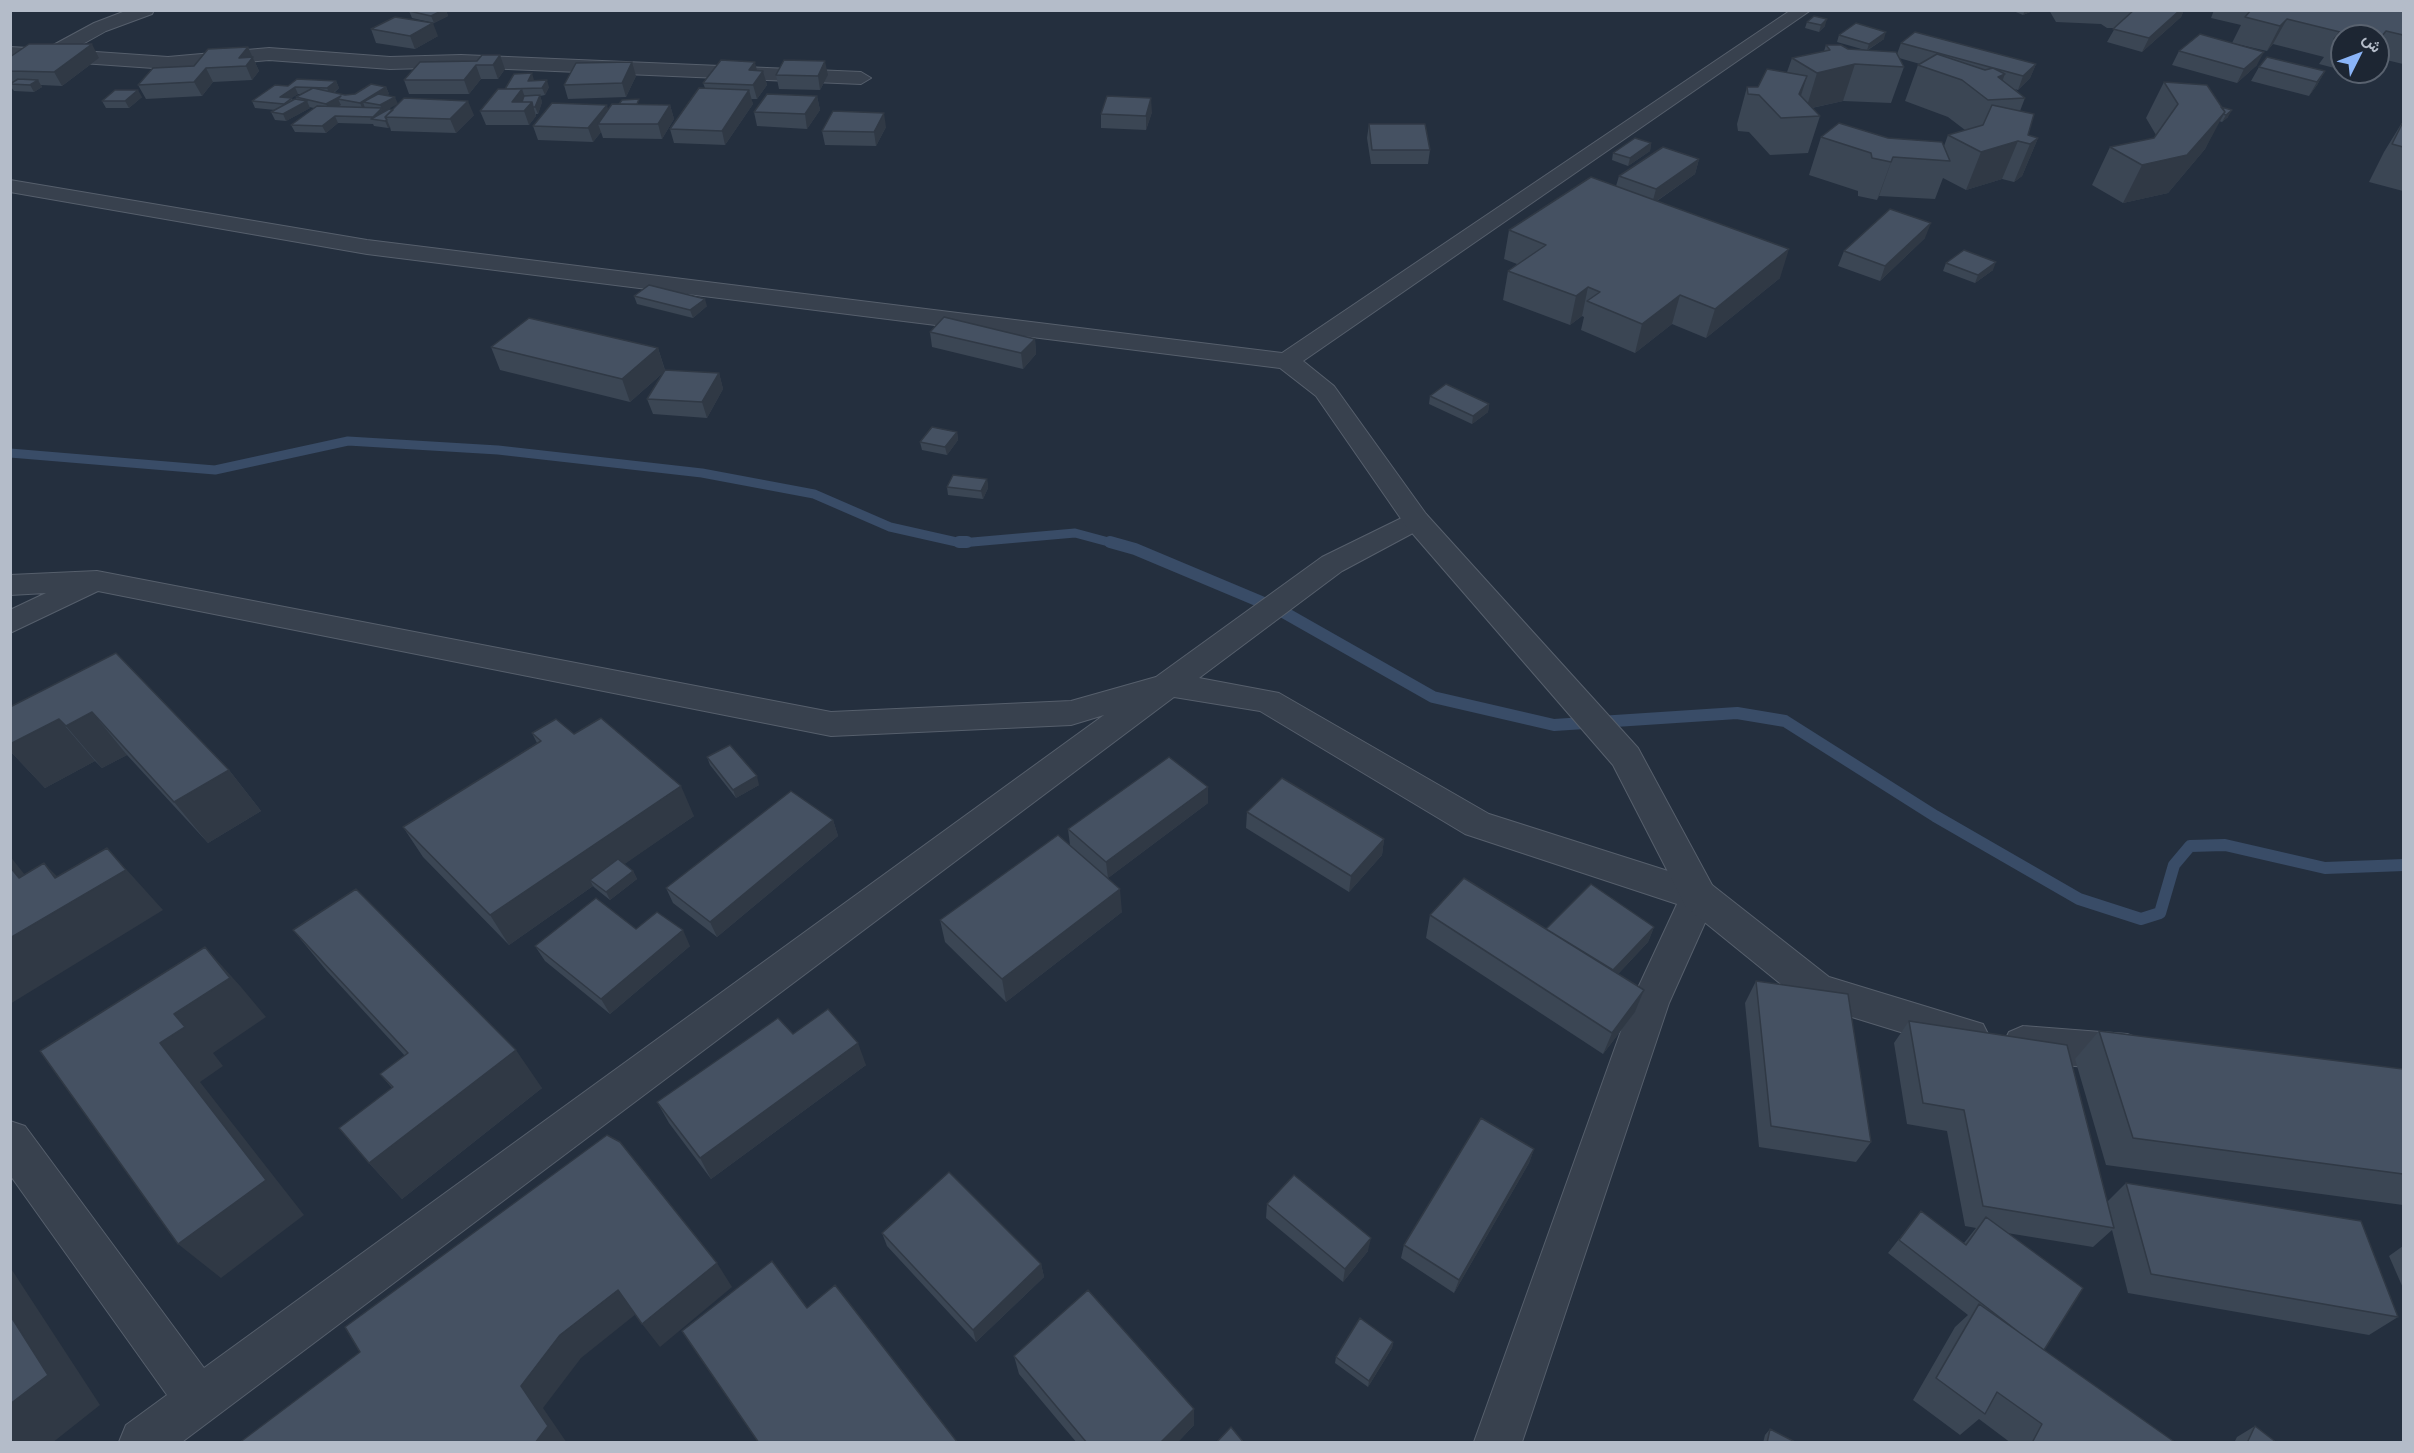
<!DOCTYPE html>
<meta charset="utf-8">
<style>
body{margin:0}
#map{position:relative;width:2414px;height:1453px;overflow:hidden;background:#242f3e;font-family:Helvetica,Vazirmatn,sans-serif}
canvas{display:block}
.frame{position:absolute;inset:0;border:12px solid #b4bcc9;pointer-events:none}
.north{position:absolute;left:2330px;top:24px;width:60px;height:60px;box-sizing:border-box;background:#1d2633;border:2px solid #59626f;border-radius:50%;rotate:48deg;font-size:16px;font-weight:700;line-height:24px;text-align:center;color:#b4bcc9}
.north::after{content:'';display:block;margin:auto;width:21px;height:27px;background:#8ab4f8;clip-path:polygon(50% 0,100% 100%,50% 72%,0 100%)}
</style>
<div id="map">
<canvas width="2414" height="1453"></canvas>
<div class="frame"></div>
<div class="north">ش</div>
</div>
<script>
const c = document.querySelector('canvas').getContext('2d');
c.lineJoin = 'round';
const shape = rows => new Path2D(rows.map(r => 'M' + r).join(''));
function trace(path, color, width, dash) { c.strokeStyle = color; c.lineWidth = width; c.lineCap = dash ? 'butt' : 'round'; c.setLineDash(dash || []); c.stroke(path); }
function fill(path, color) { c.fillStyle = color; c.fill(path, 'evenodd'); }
trace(shape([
 [10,453,215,470,348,441,498,450,702,473,814,494,890,527,961,543,1075,533,1116,544]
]), '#394c67', 9);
trace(shape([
 [959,542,967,542],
 [1110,542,1135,549,1278,609,1433,697,1554,725,1737,713,1785,721,1935,816,2079,899,2141,919,2160,913,2174,865,2190,846,2225,845,2325,868,2404,865]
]), '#394c67', 12);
const minor = shape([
 [269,48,390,57,461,55,861,72,871,78,861,84,461,67,390,69,269,60,168,69,53,61,44,55,53,49,168,57,269,48],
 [1416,511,1426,514,1430,520,1426,526,1342,571,1199,678,1279,693,1489,814,1712,885,1717,896,1669,1003,1522,1442,1474,1442,1631,1003,1677,904,1465,834,1260,711,1174,697,182,1442,119,1442,126,1425,167,1395,10,1175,10,1121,25,1126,204,1368,1104,715,1071,725,831,736,98,591,10,633,10,610,46,593,10,595,10,575,97,571,831,712,1071,701,1156,677,1322,557,1416,511]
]);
const tertiary = shape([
 [128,10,154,10,152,14,106,31,56,59,10,59,10,47,46,49,94,23,128,10],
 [1791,10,1811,10,1303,361,1334,386,1426,514,1638,748,1712,885,1829,977,1983,1024,1989,1036,1983,1048,1969,1053,1803,1002,1686,907,1613,765,1406,526,1316,396,1280,368,367,254,10,192,10,180,367,240,1282,353,1791,10],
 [2023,1026,2127,1034,2141,1039,2147,1052,2141,1065,2127,1070,2023,1062,2009,1056,2003,1044,2009,1032,2023,1026]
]);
trace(minor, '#565f6c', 2);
trace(tertiary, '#565f6c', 2);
fill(minor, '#38414e');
fill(tertiary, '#38414e');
fill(shape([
 [411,10,446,10,448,16,434,23,412,18,409,11],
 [2011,10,2035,10,2023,15],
 [2049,10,2184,10,2181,17,2142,52,2107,42,2115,28,2107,28,2101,24,2056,22],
 [2214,10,2403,10,2403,64,2378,58,2378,36,2342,36,2342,70,2319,64,2324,57,2273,44,2267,51,2232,43,2241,25,2211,18],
 [1807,22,1825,26,1819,32,1805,28],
 [371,29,438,36,415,49,376,43],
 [1839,35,1884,39,1868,50,1897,54,1901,43,2036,64,2030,78,2018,90,2015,89,2025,98,2020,111,2028,135,2038,138,2022,176,2014,182,2002,179,1966,190,1943,178,1935,199,1879,196,1877,200,1858,196,1858,191,1809,175,1821,137,1888,138,1944,146,1948,135,1965,130,1948,117,1905,101,1918,65,1920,64,1899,58,1904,67,1891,103,1843,101,1812,108,1820,116,1808,153,1770,155,1749,132,1738,131,1737,124,1747,87,1758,87,1787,72,1792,58,1824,51,1826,45,1848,49,1865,50,1837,42],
 [248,47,259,71,252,80,213,82,202,96,146,99,138,85],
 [2179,51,2257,65,2237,83,2172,65],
 [500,55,505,69,498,79,481,79,469,94,409,94,404,80],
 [10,57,99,58,62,86,41,85,42,87,34,92,14,91,10,86],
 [2259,67,2325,71,2317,85,2309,96,2251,81],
 [757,71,763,71,767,85,757,99,751,99,753,104,725,145,674,143,670,129,705,88,703,83],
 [776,75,828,75,820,90,779,89],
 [636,76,626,97,568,99,564,85],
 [534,80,549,87,545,95,540,96,542,102,538,114,536,114,536,116,529,125,486,125,480,111,505,89],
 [336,81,339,88,334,93,345,95,355,94,386,87,389,94,387,95,390,109,474,115,456,133,391,131,390,127,388,128,374,126,373,124,338,123,326,133,295,132,291,125,314,108,309,107,310,108,286,121,275,120,271,112,275,110,255,108,252,101,288,86],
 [298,94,302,94,296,97,296,99,293,100,291,98],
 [2164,82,2207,85,2228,117,2222,122,2219,121,2205,149,2168,193,2123,203,2092,185,2110,147,2154,138,2156,135,2146,118],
 [817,96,820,110,807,129,757,126,754,112],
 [142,97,129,108,106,108,102,101],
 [641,105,670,105,674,119,662,139,603,138,601,132,593,142,538,140,533,126],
 [1152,112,1146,130,1101,128,1101,114],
 [2403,121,2403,191,2369,182,2384,152],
 [1369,124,1430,150,1428,164,1371,164,1367,138],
 [886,127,876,146,825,145,822,131],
 [1651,143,1650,151,1628,166,1612,160,1613,153],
 [1699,159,1695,174,1657,201,1780,278,1706,338,1672,324,1635,353,1581,330,1584,317,1582,316,1570,325,1503,300,1508,271,1517,264,1504,259,1509,230,1616,186,1619,176],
 [1925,238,1880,281,1838,266,1844,251],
 [1946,263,1993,270,1975,283,1943,271],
 [634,296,707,306,693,318,637,304],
 [930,332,1035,339,1036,354,1023,369,932,347],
 [491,347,658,348,665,370,719,373,723,389,707,418,653,414,647,399,664,372,630,402,500,370],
 [1430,396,1489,404,1488,412,1472,424,1429,404],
 [957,432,958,440,947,455,922,450,920,442],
 [987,479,988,488,983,499,948,495,947,487],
 [116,653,229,770,261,811,208,843,127,755,102,768,95,761,45,788,10,751,10,707],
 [532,733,574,734,694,816,624,864,633,871,637,879,610,900,595,888,593,886,509,945,423,857,403,827,537,743],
 [707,757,759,785,736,798,710,765],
 [1208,803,1108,878,1122,912,1006,1002,945,942,940,920,1070,845,1068,829],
 [1247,812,1384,839,1382,855,1349,892,1246,828],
 [833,820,838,836,717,937,673,903,666,888],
 [1430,915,1546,929,1654,927,1648,942,1618,974,1644,990,1635,1012,1603,1054,1426,938],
 [636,929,690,946,610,1014,545,961,535,946],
 [293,930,542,1088,402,1199,369,1163,392,1088,380,1074,405,1056,326,970],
 [1756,981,1871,1142,1856,1162,1759,1147,1745,1003],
 [1909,1021,2107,1202,2126,1183,2398,1317,2369,1335,2128,1293,2112,1230,2093,1247,2007,1233,2044,1350,2176,1443,2011,1443,1979,1419,1960,1435,1913,1400,1955,1327,1968,1315,1888,1253,1921,1211,1964,1243,1976,1228,1965,1226,1947,1131,1907,1124,1894,1043],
 [2099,1031,2403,1069,2403,1205,2106,1165,2075,1059],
 [793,1034,866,1065,711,1179,669,1123,657,1102],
 [1534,1149,1529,1163,1454,1293,1401,1258,1404,1245],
 [1267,1204,1368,1251,1343,1282,1266,1218],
 [882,1233,1041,1264,1044,1277,976,1342,887,1246],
 [2403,1246,2403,1288,2389,1256],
 [1393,1342,1392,1348,1368,1387,1335,1363,1336,1357],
 [1014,1356,1194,1409,1194,1425,1177,1443,1077,1443,1019,1374],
 [2255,1426,2277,1443,2234,1443,2237,1437],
 [1770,1429,1797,1443,1763,1443,1765,1435]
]), '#3b4654');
fill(shape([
 [443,10,446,10,448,16,434,23,431,16],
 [2025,10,2035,10,2023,15],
 [2180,10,2184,10,2181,17,2142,52,2149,38],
 [1827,19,1825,26,1819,32,1821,25],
 [2287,19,2273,44,2267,51,2280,26],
 [433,23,438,36,415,49,410,36],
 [1886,32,1884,39,1867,50,1869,44],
 [92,44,99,58,62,86,54,72],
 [248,47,259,71,252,80,246,66,239,58],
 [2264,52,2257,65,2237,83,2244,69],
 [500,55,505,69,498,79,493,65],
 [825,61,828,75,820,90,818,76],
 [632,62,636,76,626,97,622,83],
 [755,62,758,75,749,70],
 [1855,64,1843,101,1806,109,1817,73],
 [2036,64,2030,78,2018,90,2023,76],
 [476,65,481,79,469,94,464,80],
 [206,68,213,82,202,96,194,82],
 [763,71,767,85,757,99,753,85],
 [2325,71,2317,85,2309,96,2317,82],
 [532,73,534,80,530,88,528,81],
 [2005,74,1995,100,1998,77],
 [1807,76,1796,112,1799,94],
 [38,80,42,87,34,92,30,85],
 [547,80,549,87,545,95,542,88],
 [336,81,339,88,330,95,327,88],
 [295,87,298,94,283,104,280,97],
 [386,87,389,94,372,104,363,102,365,108,363,110,360,103],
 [522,89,527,103,512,102],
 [138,90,142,97,129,108,125,101],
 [749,90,753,104,725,145,722,131],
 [540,95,542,102,538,114,535,107],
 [341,96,338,99,341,105,329,111,326,104],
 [817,96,820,110,807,129,805,114],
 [395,97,398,104,373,117,382,109,380,105],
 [1151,98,1152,112,1146,130,1146,116],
 [307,101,310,108,286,121,283,114],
 [468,101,474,115,456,133,450,119],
 [532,102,536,116,529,125,524,111],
 [607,105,611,119,598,124,601,132,593,142,588,128],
 [670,105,674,119,662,139,658,124],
 [2232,110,2228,117,2222,122,2226,115],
 [2225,112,2205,149,2168,193,2123,203,2142,165],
 [884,113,886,127,876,146,874,132],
 [335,116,338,123,326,133,322,126],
 [387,120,390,127,388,128,385,121],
 [2038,138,2022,176,2014,182,2030,144],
 [2018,141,2002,179,1966,190,1981,152],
 [1651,143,1650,151,1628,166,1630,158],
 [1893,157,1879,196,1877,200,1891,162],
 [1699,159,1695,174,1652,204,1656,189],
 [1931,223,1925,238,1880,281,1885,266],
 [1789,249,1780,278,1706,338,1715,309],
 [1996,262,1993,270,1975,283,1978,275],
 [1588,287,1582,316,1570,325,1576,296],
 [1680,295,1672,324,1635,353,1642,324],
 [705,299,707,306,693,318,690,310],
 [1035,339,1036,354,1023,369,1021,353],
 [658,348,665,371,630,402,622,379],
 [719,373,723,389,707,418,702,402],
 [1489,404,1488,412,1472,424,1473,416],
 [957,432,958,440,947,455,945,447],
 [987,479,988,488,983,499,981,491],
 [92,712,127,755,102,768,66,726],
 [59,719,95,761,45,788,10,751,10,744],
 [229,770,261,811,208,843,174,802],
 [757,776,759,785,736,798,733,790],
 [681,786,694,816,596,884,590,880,593,886,509,945,490,915],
 [1208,787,1208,803,1108,878,1106,862],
 [833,820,838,836,717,937,710,922],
 [1384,839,1382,855,1349,892,1351,876],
 [107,848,163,910,10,1004,10,938,19,878,10,867,10,856,54,912,55,878,44,863,78,898],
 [633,871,637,879,610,900,606,892],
 [1120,889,1122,912,1006,1002,1002,979],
 [1654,927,1648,942,1604,989,1610,974],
 [683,930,690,946,610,1014,601,999],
 [205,947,241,987,266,1017,213,1053,223,1066,200,1082,304,1215,221,1278,178,1244,160,1043],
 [1644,990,1635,1012,1603,1054,1612,1033],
 [858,1043,866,1065,711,1179,700,1158],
 [516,1050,542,1088,402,1199,369,1163],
 [1534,1149,1529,1163,1454,1293,1459,1280],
 [1371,1238,1368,1251,1343,1282,1345,1269],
 [717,1263,732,1287,660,1347,642,1324],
 [1041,1264,1044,1277,976,1342,973,1330],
 [10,1267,100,1405,52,1443,10,1443],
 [618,1290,636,1314,581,1358,543,1408,567,1443,535,1443,521,1386,560,1335],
 [1393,1342,1392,1348,1368,1387,1369,1381],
 [1194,1409,1194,1425,1177,1443,1160,1443]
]), '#303945');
const building = shape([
 [411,10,443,10,431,16,409,11,411,10],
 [2134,10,2180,10,2149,38,2113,29,2134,10],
 [2251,10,2403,10,2403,35,2386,31,2378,41,2378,36,2342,36,2342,41,2334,39,2340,32,2287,19,2280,26,2245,17,2251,10],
 [1814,16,1827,19,1821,25,1807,22,1814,16],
 [395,17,433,23,410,36,371,29,395,17],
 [1856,23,1886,32,1869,44,1839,35,1856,23],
 [1915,32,2036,64,2023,76,1901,43,1915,32],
 [2200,34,2264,52,2244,69,2179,51,2200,34],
 [29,44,92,44,54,72,10,71,10,57,29,44],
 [1826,45,1841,45,1848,49,1896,52,1904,67,1855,64,1817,73,1792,58,1830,50,1826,45],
 [248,47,239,58,253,57,246,66,206,68,194,82,138,85,153,68,194,66,208,49,248,47],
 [1937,54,1985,70,1993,68,2005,74,1998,77,2025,98,1988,100,1962,80,1918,65,1937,54],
 [482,55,500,55,493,65,476,65,464,80,404,80,420,62,477,61,482,55],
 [2267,57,2325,71,2317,82,2259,67,2267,57],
 [721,60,755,62,749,70,763,71,753,85,703,83,721,60],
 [784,60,825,61,818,76,776,75,784,60],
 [632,62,622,83,564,85,576,63,632,62],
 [1767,69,1807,76,1799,94,1820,116,1781,118,1759,95,1748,94,1747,87,1758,87,1767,69],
 [532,73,528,81,547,80,542,88,505,89,514,74,532,73],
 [18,79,38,80,30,85,10,84,18,79],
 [297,79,336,81,327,88,295,87,280,97,292,98,284,104,252,101,275,85,288,86,297,79],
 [2164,82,2207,85,2225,112,2187,155,2142,165,2110,147,2154,138,2178,104,2164,82],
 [371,84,386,87,360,103,338,99,341,96,326,104,296,97,313,88,345,95,355,94,371,84],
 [699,88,749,90,722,131,670,129,699,88],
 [498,89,522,89,512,102,532,102,524,111,480,111,498,89],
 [115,90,138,90,125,101,102,101,115,90],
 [378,94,395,97,380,105,363,102,378,94],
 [767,94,817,96,805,114,754,112,767,94],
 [540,95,535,107,533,107,532,102,522,102,524,96,540,95],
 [1107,96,1151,98,1146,116,1101,114,1107,96],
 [404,98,468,101,450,119,385,117,404,98],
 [295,99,307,101,283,114,271,112,295,99],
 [639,99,637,104,619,104,622,100,639,99],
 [552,103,607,105,588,128,533,126,552,103],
 [612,104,670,105,658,124,598,124,612,104],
 [1992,105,2034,114,2028,135,2038,138,2030,144,2018,141,1981,152,1948,135,1983,125,1992,105],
 [317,106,382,108,373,117,335,116,322,126,291,125,317,106],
 [2221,107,2232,110,2226,115,2223,114,2225,112,2221,107],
 [389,109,393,110,385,117,387,120,385,121,371,119,389,109],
 [833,111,884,113,874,132,822,131,833,111],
 [2403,122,2403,147,2392,144,2403,122],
 [1839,123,1888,138,1942,142,1950,161,1893,157,1891,162,1872,158,1871,153,1821,137,1839,123],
 [1369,124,1425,124,1430,150,1372,150,1369,124],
 [1635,138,1651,143,1630,158,1613,153,1635,138],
 [1663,147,1699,159,1656,189,1619,176,1663,147],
 [1591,177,1789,249,1715,309,1680,295,1642,324,1587,301,1600,292,1588,287,1576,296,1508,271,1546,245,1509,230,1591,177],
 [1890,209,1931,223,1885,266,1844,251,1890,209],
 [1964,250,1996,262,1978,275,1946,263,1964,250],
 [649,285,705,299,690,310,634,296,649,285],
 [944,317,1035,339,1021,353,930,332,944,317],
 [529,318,658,348,622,379,491,347,529,318],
 [665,370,719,373,702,402,647,399,665,370],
 [1446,384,1489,404,1473,416,1430,396,1446,384],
 [932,427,957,432,945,447,920,442,932,427],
 [953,475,987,479,981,491,947,487,953,475],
 [116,653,229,770,174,802,92,712,66,726,59,719,10,744,10,707,116,653],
 [601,718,681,786,490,915,403,827,541,741,532,733,556,719,574,734,601,718],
 [730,745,757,776,733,790,707,757,730,745],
 [1169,757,1208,787,1106,862,1068,829,1169,757],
 [1282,778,1384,839,1351,876,1247,812,1282,778],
 [791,791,833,820,710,922,666,888,791,791],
 [1058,835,1120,889,1002,979,940,920,1058,835],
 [107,848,126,870,10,938,10,867,19,878,44,863,55,878,107,848],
 [618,859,633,871,606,892,590,880,618,859],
 [1464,878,1644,990,1612,1033,1430,915,1464,878],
 [1591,884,1654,927,1613,970,1546,929,1591,884],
 [356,889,516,1050,369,1163,339,1128,393,1087,380,1074,408,1053,293,930,356,889],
 [596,898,636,929,657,912,683,930,601,999,535,946,596,898],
 [205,947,230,978,174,1014,185,1027,160,1043,266,1180,178,1244,40,1051,205,947],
 [1756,981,1848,994,1871,1142,1771,1126,1756,981],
 [828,1009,858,1043,700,1158,657,1102,778,1018,793,1034,828,1009],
 [1909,1021,2067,1045,2114,1228,1983,1206,1964,1110,1923,1103,1909,1021],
 [2099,1031,2403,1069,2403,1174,2133,1138,2099,1031],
 [1481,1118,1534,1149,1459,1280,1404,1245,1481,1118],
 [607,1135,620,1142,717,1263,642,1324,618,1290,560,1335,521,1386,548,1426,535,1443,239,1443,360,1352,345,1327,607,1135],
 [949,1172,1041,1264,973,1330,882,1233,949,1172],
 [1294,1175,1371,1238,1345,1269,1267,1204,1294,1175],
 [2126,1183,2361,1221,2398,1317,2151,1274,2126,1183],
 [1921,1211,1966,1245,1986,1217,2083,1288,2044,1350,2020,1333,1899,1240,1921,1211],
 [772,1261,807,1308,835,1285,958,1443,759,1443,682,1331,772,1261],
 [1088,1290,1194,1409,1160,1443,1087,1443,1014,1356,1088,1290],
 [1979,1304,2176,1443,2032,1443,2042,1424,1997,1392,1985,1414,1936,1378,1979,1304],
 [10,1315,48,1375,10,1404,10,1315],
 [1360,1318,1393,1342,1369,1381,1336,1357,1360,1318],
 [2255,1426,2277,1443,2247,1443,2255,1426],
 [1231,1427,1244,1443,1216,1443,1231,1427],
 [1770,1429,1797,1443,1767,1443,1770,1429]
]);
fill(building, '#455162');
trace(building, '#303945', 1.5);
</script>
